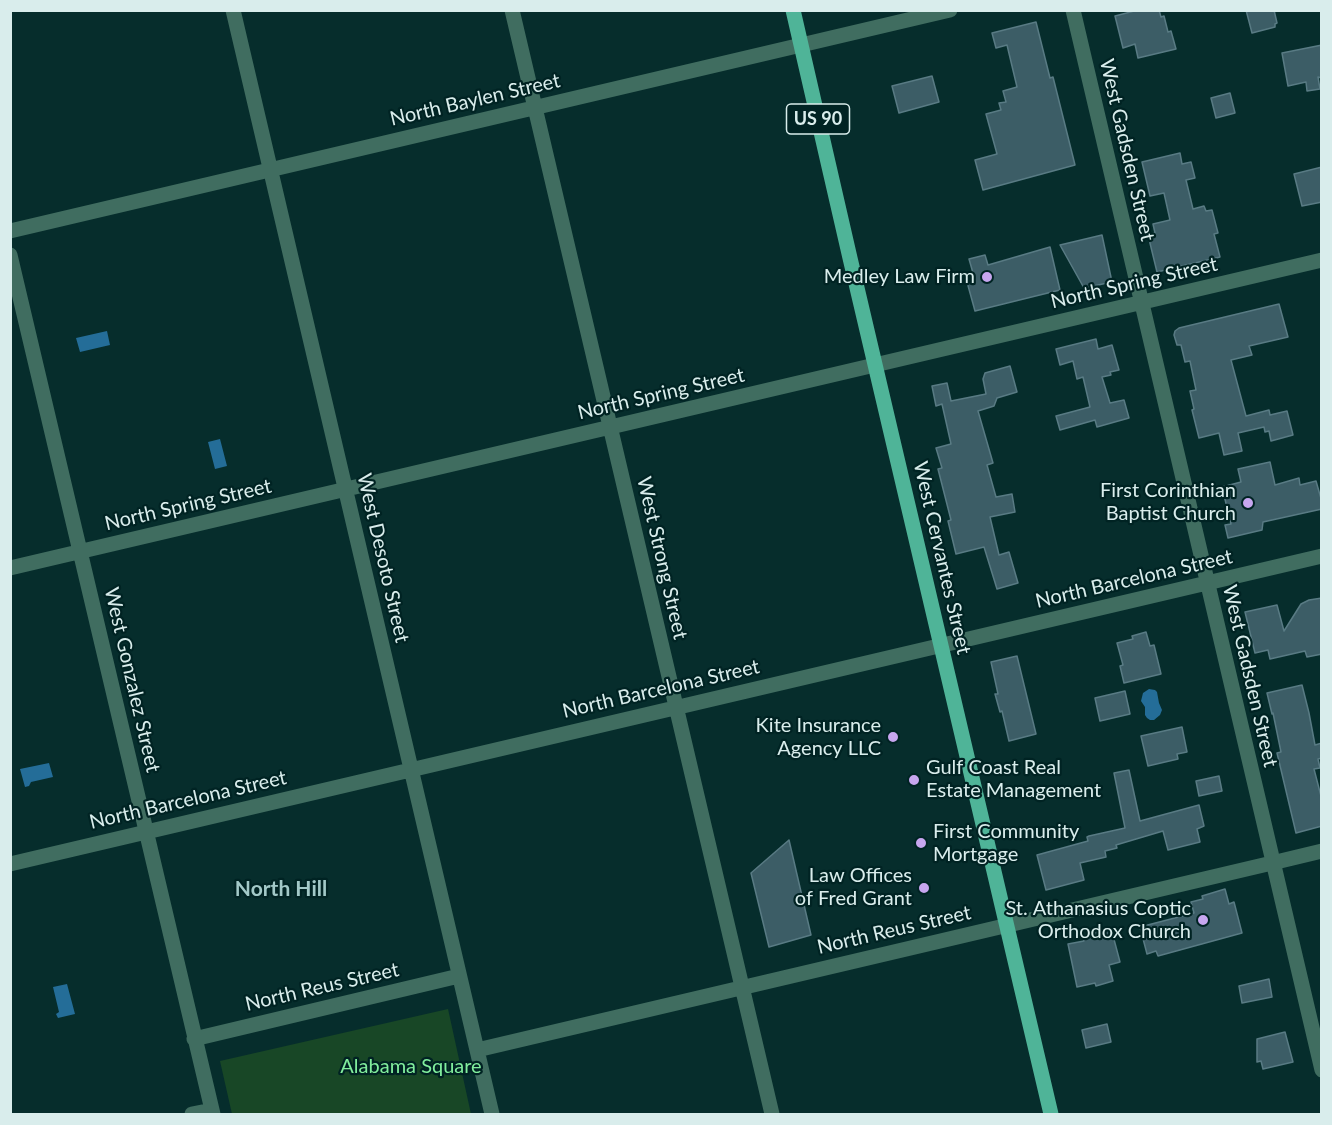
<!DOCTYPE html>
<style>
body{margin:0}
#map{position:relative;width:1332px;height:1125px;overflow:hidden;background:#062d2c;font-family:Lato,sans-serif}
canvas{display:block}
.frame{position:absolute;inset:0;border:12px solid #d9edec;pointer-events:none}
</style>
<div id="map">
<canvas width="1332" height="1125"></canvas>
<div class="frame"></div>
</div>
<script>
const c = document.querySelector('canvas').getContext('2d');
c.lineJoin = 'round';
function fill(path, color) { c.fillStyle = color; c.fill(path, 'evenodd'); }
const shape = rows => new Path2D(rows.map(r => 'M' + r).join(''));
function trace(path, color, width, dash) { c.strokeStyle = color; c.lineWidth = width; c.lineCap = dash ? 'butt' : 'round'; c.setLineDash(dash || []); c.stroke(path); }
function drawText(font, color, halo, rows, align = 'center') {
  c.font = font + ' Lato,sans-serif'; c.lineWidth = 4.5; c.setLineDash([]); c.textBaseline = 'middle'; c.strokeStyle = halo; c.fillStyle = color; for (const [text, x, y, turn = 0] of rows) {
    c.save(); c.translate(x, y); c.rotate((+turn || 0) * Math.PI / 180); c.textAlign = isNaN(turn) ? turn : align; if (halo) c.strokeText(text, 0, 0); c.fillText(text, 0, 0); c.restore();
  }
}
fill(shape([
 [448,1009,471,1114,232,1114,220,1061]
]), '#184726');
fill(shape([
 [107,331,110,345,80,352,76,338],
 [220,439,227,466,215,469,208,442],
 [1149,689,1155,690,1157,692,1159,703,1162,710,1160,715,1154,720,1150,720,1147,718,1145,715,1145,707,1141,701,1143,693],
 [49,763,53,777,31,782,29,786,25,787,20,769],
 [67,984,75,1014,58,1018,56,1014,59,1012,53,987]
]), '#246d98');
const building = shape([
 [1138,10,1159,10,1161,17,1164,16,1168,32,1171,31,1176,49,1138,58,1135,44,1123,48,1115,16,1138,10],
 [1246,10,1274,10,1277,23,1275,24,1275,27,1252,33,1246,10],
 [1036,22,1050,78,1053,77,1075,165,983,190,975,160,997,154,986,114,1001,110,999,103,1006,102,1003,91,1017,87,1007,45,996,48,992,33,1036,22],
 [1322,45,1322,78,1318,77,1320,89,1307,91,1306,82,1288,86,1282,53,1322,45],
 [932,76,939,102,899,113,892,86,932,76],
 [1230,93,1235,113,1216,118,1211,98,1230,93],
 [1180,153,1182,164,1191,162,1195,178,1186,180,1193,209,1204,206,1206,211,1212,210,1218,233,1214,234,1220,257,1157,272,1148,235,1155,233,1153,224,1170,220,1164,193,1150,196,1142,162,1180,153],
 [1322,167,1322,202,1302,206,1294,174,1322,167],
 [1102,235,1112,282,1084,288,1060,245,1102,235],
 [1050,247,1060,290,975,311,967,282,975,280,969,259,985,255,988,265,1050,247],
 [1279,304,1288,337,1249,346,1252,355,1231,360,1246,416,1269,410,1270,415,1287,411,1293,435,1271,441,1269,431,1265,432,1264,427,1238,433,1242,451,1224,455,1219,433,1199,438,1192,410,1194,409,1190,391,1196,390,1190,361,1185,362,1181,345,1177,345,1174,335,1175,331,1179,328,1279,304],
 [1096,339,1098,349,1112,345,1119,370,1110,372,1111,375,1102,377,1110,403,1124,400,1129,418,1097,427,1095,420,1060,430,1056,416,1090,407,1083,377,1077,379,1073,361,1060,365,1056,349,1096,339],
 [1010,366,1017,392,997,398,994,406,978,411,993,463,987,465,996,497,1012,494,1015,512,990,517,999,555,1009,552,1018,583,997,589,984,547,956,554,948,521,951,520,938,469,942,468,936,448,951,444,942,404,936,406,932,386,947,383,951,401,986,394,983,379,985,373,1010,366],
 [1270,462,1275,485,1299,478,1300,485,1316,481,1322,502,1322,509,1263,522,1262,530,1228,538,1225,525,1231,524,1222,487,1241,482,1238,469,1270,462],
 [1322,598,1322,654,1307,657,1305,651,1270,659,1268,650,1255,653,1245,612,1277,605,1284,631,1301,604,1309,600,1322,598],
 [1146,632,1150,646,1154,645,1161,674,1124,683,1120,666,1123,665,1117,643,1133,639,1132,636,1146,632],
 [1017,656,1036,734,1009,741,1002,711,1000,712,995,694,998,694,991,662,1017,656],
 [1302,685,1309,713,1315,745,1322,743,1322,758,1318,759,1320,768,1314,769,1322,800,1322,826,1296,833,1277,753,1281,752,1273,713,1272,714,1267,693,1302,685],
 [1125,691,1130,714,1100,721,1095,698,1125,691],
 [1182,727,1187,752,1177,754,1178,759,1148,766,1141,736,1182,727],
 [1129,770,1140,821,1199,805,1204,826,1197,829,1200,842,1168,850,1163,831,1116,845,1117,848,1105,851,1106,857,1080,863,1084,880,1046,890,1037,855,1088,841,1087,837,1089,836,1125,828,1114,773,1129,770],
 [1219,776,1222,791,1199,796,1196,781,1219,776],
 [789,840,811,935,769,947,751,873,789,840],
 [1225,889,1229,904,1234,902,1242,933,1158,956,1156,951,1147,954,1140,927,1194,913,1191,902,1203,899,1202,896,1225,889],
 [1111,928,1120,962,1109,965,1113,981,1096,986,1095,983,1077,987,1068,944,1084,941,1083,936,1111,928],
 [1269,979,1272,997,1242,1003,1239,986,1269,979],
 [1107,1024,1111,1042,1086,1048,1082,1030,1107,1024],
 [1285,1032,1293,1062,1263,1069,1261,1061,1257,1062,1257,1039,1285,1032]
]);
fill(building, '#3c5d66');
trace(building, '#597b84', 1.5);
trace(shape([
 [233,10,492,1114],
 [512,10,772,1114],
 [1073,10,1322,1070],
 [10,231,950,10],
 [10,255,213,1114],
 [10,568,1322,260],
 [10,864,1322,556],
 [194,1039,459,976],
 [477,1050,1272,863,1322,851],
 [192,1114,212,1110]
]), '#406d60', 15);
trace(shape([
 [793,10,850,258,1051,1114]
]), '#4fb498', 15);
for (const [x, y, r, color] of [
 [987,277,6,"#c7a6ef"],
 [1248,503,6,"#c7a6ef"],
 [893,737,6,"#c7a6ef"],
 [914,780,6,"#c7a6ef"],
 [921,843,6,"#c7a6ef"],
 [924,888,6,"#c7a6ef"],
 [1203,920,6,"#c7a6ef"]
]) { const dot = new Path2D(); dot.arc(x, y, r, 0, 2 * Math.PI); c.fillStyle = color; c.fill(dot); trace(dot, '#002323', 2); }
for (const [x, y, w] of [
 [818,119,63]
]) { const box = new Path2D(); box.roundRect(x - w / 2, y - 15, w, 30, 4.5); c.fillStyle = '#002323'; c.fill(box); trace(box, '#d9edec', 1.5); }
drawText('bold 18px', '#d9edec', null, [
 ["US 90",818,119]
]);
drawText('20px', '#d9edec', '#002323', [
 ["North Baylen Street",475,100,-13],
 ["West Gadsden Street",1127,150,77],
 ["North Spring Street",1134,283,-13],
 ["North Spring Street",661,394,-13],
 ["North Spring Street",188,505,-13],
 ["West Desoto Street",383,558,77],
 ["West Strong Street",662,558,77],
 ["West Cervantes Street",942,558,77],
 ["North Barcelona Street",1134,579,-13],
 ["West Gadsden Street",1250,676,77],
 ["West Gonzalez Street",132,680,77],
 ["North Barcelona Street",661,689,-13],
 ["North Barcelona Street",188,800,-13],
 ["North Reus Street",894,930,-13],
 ["North Reus Street",322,987,-13]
]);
drawText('20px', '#d9edec', '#002323', [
 ["Medley Law Firm",975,277],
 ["First Corinthian",1236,491],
 ["Baptist Church",1236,514],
 ["Kite Insurance",881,726],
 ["Agency LLC",881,749],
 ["Gulf Coast Real",926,768,"left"],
 ["Estate Management",926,791,"left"],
 ["First Community",933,832,"left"],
 ["Mortgage",933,855,"left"],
 ["Law Offices",912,876],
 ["of Fred Grant",912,899],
 ["St. Athanasius Coptic",1191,909],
 ["Orthodox Church",1191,932]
], 'right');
drawText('20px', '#81ee9d', '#002323', [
 ["Alabama Square",411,1067]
]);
drawText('bold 21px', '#a2c9c8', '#002323', [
 ["North Hill",281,889]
]);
</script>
